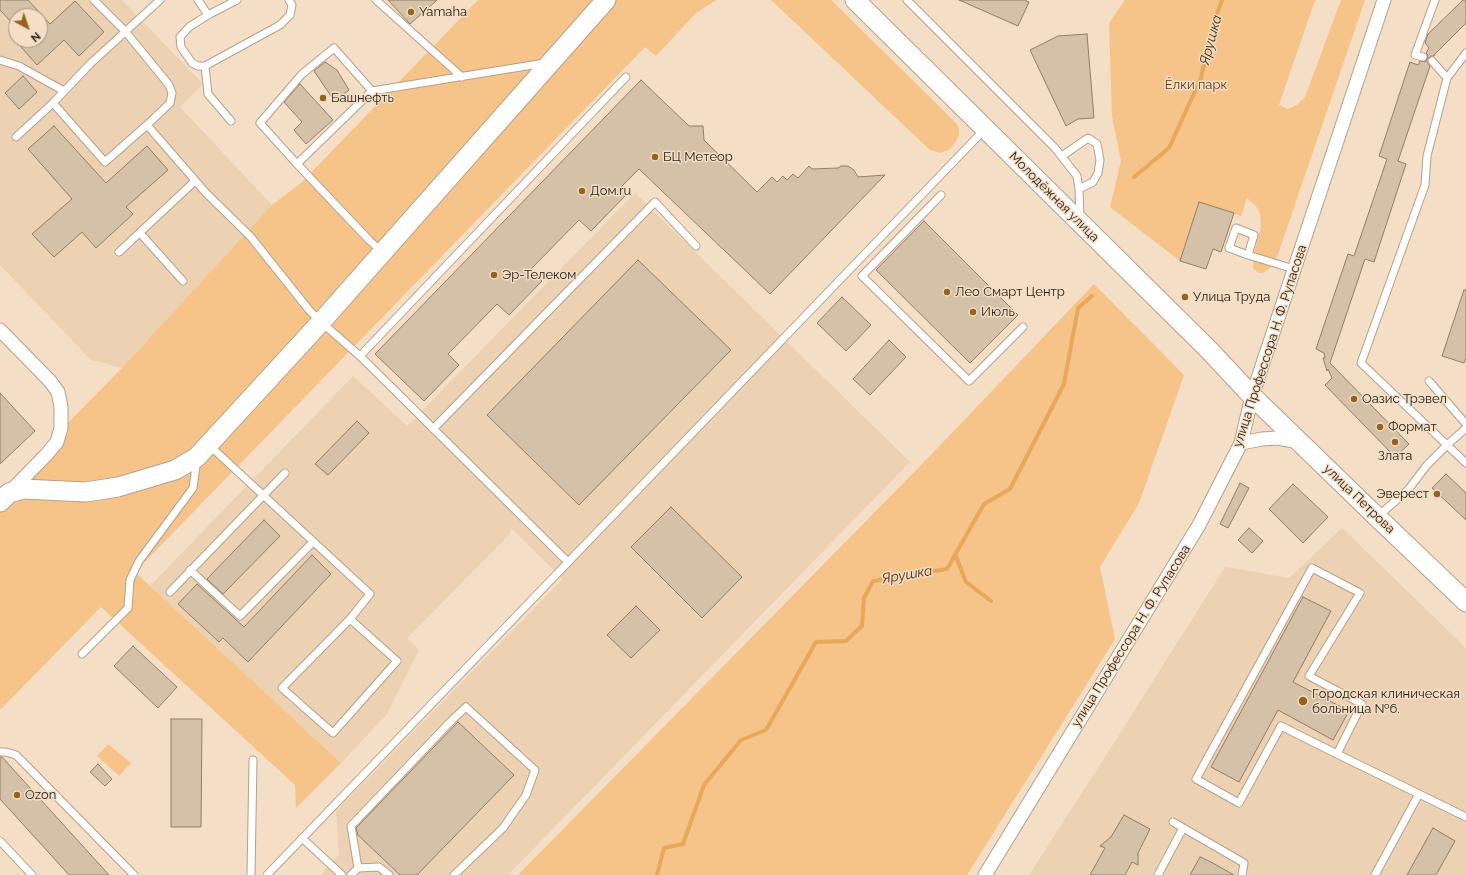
<!DOCTYPE html>
<meta charset="utf-8">
<style>
body{margin:0}
#map{position:relative;width:1466px;height:875px;overflow:hidden;background:#f4dec5;font-family:Raleway,sans-serif}
canvas{display:block}
.north{position:absolute;left:8px;top:8px;width:40px;height:40px;box-sizing:border-box;background:#f4dec5;border:1px solid #a39380;border-radius:50%;rotate:140deg;font-size:11px;font-weight:700;line-height:16px;text-align:center;color:#2a2219}
.north::after{content:'';display:block;margin:auto;width:14px;height:18px;background:#976318;clip-path:polygon(50% 0,100% 100%,50% 72%,0 100%)}
</style>
<div id="map">
<canvas width="1466" height="875"></canvas>
<div class="north">N</div>
</div>
<script>
const c = document.querySelector('canvas').getContext('2d');
c.lineJoin = 'round';
function fill(path, color) { c.fillStyle = color; c.fill(path, 'evenodd'); }
const shape = rows => new Path2D(rows.map(r => 'M' + r).join(''));
function trace(path, color, width, dash) { c.strokeStyle = color; c.lineWidth = width; c.lineCap = dash ? 'butt' : 'round'; c.setLineDash(dash || []); c.stroke(path); }
function drawText(font, color, halo, rows, align = 'center') {
  c.font = font + ' Raleway,sans-serif'; c.lineWidth = 3; c.setLineDash([]); c.textBaseline = 'middle'; c.strokeStyle = halo; c.fillStyle = color; for (const [text, x, y, turn = 0] of rows) {
    c.save(); c.translate(x, y); c.rotate((+turn || 0) * Math.PI / 180); c.textAlign = isNaN(turn) ? turn : align; if (halo) c.strokeText(text, 0, 0); c.fillText(text, 0, 0); c.restore();
  }
}
fill(shape([
 [0,0,122,0,203,84,180,107,272,205,122,368,91,360,0,265],
 [16,16,40,16,40,40,16,40],
 [635,193,910,462,508,875,323,875,323,872,339,854,336,811,563,579,511,528,510,534,407,638,419,650,387,714,341,763,150,586,353,376,407,426],
 [1342,528,1466,648,1466,875,1029,875,1107,754,1225,567,1289,578]
]), '#ecd1b2');
fill(shape([
 [478,0,716,0,696,13,656,56,645,47,135,572,341,763,296,808,295,785,101,607,0,710,0,492,122,368,272,205,301,183],
 [771,0,831,0,956,123,959,129,959,135,954,145,948,150,940,153,930,150],
 [1125,0,1315,0,1279,105,1288,109,1297,105,1305,97,1341,0,1365,0,1277,257,1270,268,1263,273,1258,273,1253,268,1253,257,1261,227,1260,214,1256,206,1247,198,1241,216,1199,202,1180,261,1110,207,1121,161,1112,116,1109,23],
 [1094,284,1184,375,1139,503,1100,567,1115,639,967,875,518,875,928,458],
 [108,744,131,763,119,776,97,756]
]), '#f6c388');
trace(shape([
 [1134,177,1169,148,1201,78,1212,27,1222,0],
 [955,554,966,582,991,601],
 [657,875,664,848,683,844,704,785,741,740,766,730,816,642,846,641,862,626,864,598,873,581,947,569,984,504,1010,489,1064,384,1078,308,1092,296]
]), '#e8a85a', 4);
const building = shape([
 [0,0,28,0,50,24,75,1,104,32,79,56,64,40,37,65,15,40,40,40,40,16,16,16,16,27,0,10,0,0],
 [388,0,437,0,410,24,388,0],
 [959,0,1026,0,1026,1,1029,2,1018,26,959,0],
 [1463,0,1466,0,1466,23,1435,54,1434,56,1431,56,1427,59,1428,55,1426,53,1429,48,1425,43,1428,34,1463,0],
 [1087,34,1094,118,1078,119,1066,126,1030,50,1058,36,1087,34],
 [1427,59,1427,62,1430,66,1398,161,1406,164,1374,262,1365,259,1330,363,1409,444,1395,457,1325,385,1332,378,1328,369,1327,371,1323,358,1325,358,1324,353,1316,349,1348,254,1354,256,1387,159,1379,156,1410,62,1418,65,1420,61,1425,62,1427,59],
 [325,62,337,70,349,90,335,102,314,71,325,62],
 [23,76,37,92,19,109,5,93,23,76],
 [641,80,689,126,703,126,704,140,757,192,772,177,777,182,783,176,787,180,793,174,798,178,809,166,812,169,838,168,841,166,848,166,854,170,858,177,885,175,770,294,639,169,620,188,627,194,591,231,579,220,531,269,542,281,509,315,497,304,448,354,459,365,424,401,375,354,641,80],
 [300,84,333,120,306,144,294,130,302,122,284,102,300,84],
 [54,126,106,183,147,146,168,170,126,207,133,214,96,248,82,232,54,257,32,234,72,199,28,149,54,126],
 [1199,202,1234,213,1221,252,1213,249,1206,269,1180,261,1199,202],
 [924,221,1018,315,970,363,876,270,924,221],
 [638,260,731,350,579,505,487,415,638,260],
 [1464,290,1466,290,1466,358,1464,363,1442,356,1464,290],
 [842,297,871,325,846,351,817,323,842,297],
 [889,340,906,357,870,395,853,379,889,340],
 [0,393,35,431,0,464,0,393],
 [357,421,369,433,328,475,315,464,357,421],
 [1446,474,1466,493,1466,520,1432,488,1446,474],
 [1240,483,1249,488,1228,528,1220,524,1240,483],
 [1293,484,1328,517,1303,543,1269,509,1293,484],
 [671,507,742,577,702,618,631,547,671,507],
 [264,520,280,536,223,594,207,579,264,520],
 [1249,528,1263,541,1252,553,1238,540,1249,528],
 [312,555,331,574,248,662,223,638,219,642,178,604,197,584,244,627,312,555],
 [1303,597,1331,611,1293,682,1349,711,1333,740,1278,710,1239,782,1211,767,1303,597],
 [636,606,660,630,631,658,607,635,636,606],
 [133,646,177,687,158,708,114,666,133,646],
 [171,719,202,719,201,827,171,827,171,719],
 [458,722,514,775,417,875,400,875,358,835,356,828,458,722],
 [0,757,2,757,109,875,69,875,0,799,0,757],
 [98,764,112,779,105,786,90,772,98,764],
 [1124,815,1150,829,1138,853,1138,865,1132,862,1125,875,1090,875,1105,848,1100,846,1111,837,1124,815],
 [1433,828,1455,841,1436,875,1407,875,1433,828],
 [1200,857,1211,862,1234,875,1190,875,1200,857]
]);
fill(building, '#d5c0a8');
trace(building, '#927e68', 1);
const lane = shape([
 [94,0,125,31,169,85,172,93,170,103,147,125,206,193,250,236,309,310,321,322,360,356,626,77],
 [198,0,208,15],
 [237,0,208,15,189,27,180,37,181,47,192,63,198,66,205,66,280,25,290,15,292,5,289,0],
 [376,0,462,77],
 [907,0,1055,148,1077,176,1079,189,1080,217],
 [1423,57,1415,55,1435,0],
 [0,60,19,66,64,91],
 [205,66,208,94,231,121],
 [1447,78,1466,53],
 [53,103,105,162,147,125],
 [16,137,53,103,90,64,160,0],
 [1062,156,1088,138,1097,144,1100,160,1098,173,1093,182,1079,189],
 [297,164,260,123,302,74,334,48,372,91],
 [941,195,862,276,969,381,1023,327],
 [140,233,183,281],
 [119,252,195,181],
 [382,252,369,240,297,164,372,91,545,63],
 [1248,255,1254,235,1236,228,1229,248,1248,255,1294,269],
 [360,356,568,562],
 [1429,381,1466,424],
 [1466,428,1447,445,1466,463],
 [433,429,655,202,696,246],
 [209,445,370,594,350,619,282,688,333,733,397,661,350,619],
 [1377,517,1408,490,1427,465,1447,445,1361,363,1425,185,1427,156,1447,78,1432,61],
 [190,570,240,616,313,542],
 [170,592,285,473],
 [82,654,128,608,130,580,139,561,193,488,197,459],
 [0,752,6,752,16,755,134,875],
 [1337,754,1362,704,1309,676,1360,593,1312,568,1196,779,1239,803,1281,726,1337,754,1419,794,1466,817],
 [1173,822,1244,863,1242,875],
 [302,838,342,875],
 [0,841,32,875],
 [358,868,351,826,451,721,466,707,535,770,526,795,503,828,454,875],
 [251,875,253,760],
 [267,875,985,129],
 [351,875,358,868,379,867,389,875],
 [1158,875,1183,828],
 [1375,875,1419,794]
]);
const street = shape([
 [0,330,50,381,58,392,61,407,61,428,57,442,46,455,10,492],
 [1241,443,1262,439,1277,438,1300,442],
 [985,875,1199,525,1241,443,1252,396,1384,0]
]);
const secondary = shape([
 [855,0,1209,350,1252,396,1377,517,1466,602],
 [0,502,9,493,23,489,86,492,118,487,175,470,197,457,321,322,606,0]
]);
trace(lane, '#b5a089', 9);
trace(street, '#b5a089', 15);
trace(secondary, '#b5a089', 21);
trace(lane, '#fff', 7);
trace(street, '#fff', 13);
trace(secondary, '#fff', 19);
for (const [x, y, r, color] of [
 [411,12,4,"#976318"],
 [323,98,4,"#976318"],
 [655,157,4,"#976318"],
 [582,191,4,"#976318"],
 [494,275,4,"#976318"],
 [947,292,4,"#976318"],
 [1185,297,4,"#976318"],
 [973,312,4,"#976318"],
 [1354,399,4,"#976318"],
 [1380,427,4,"#976318"],
 [1395,442,4,"#976318"],
 [1437,494,4,"#976318"],
 [1303,701,5,"#976318"],
 [17,795,4,"#976318"]
]) { const dot = new Path2D(); dot.arc(x, y, r, 0, 2 * Math.PI); c.fillStyle = color; c.fill(dot); trace(dot, '#f4dec5', 1.5); }
drawText('13px', '#2a2219', '#f4dec5', [
 ["Yamaha",419,12],
 ["Башнефть",331,98],
 ["БЦ Метеор",663,157],
 ["Дом.ru",590,191],
 ["Эр-Телеком",502,275],
 ["Лео Смарт Центр",955,292],
 ["Улица Труда",1193,297],
 ["Июль",981,312],
 ["Оазис Трэвел",1362,399],
 ["Формат",1388,427],
 ["Злата",1395,456,"center"],
 ["Эверест",1429,494,"right"],
 ["Городская клиническая",1312,694],
 ["больница №6.",1312,709],
 ["Ozon",25,795]
], 'left');
drawText('13px', '#593e1d', '#f4dec5', [
 ["Ёлки парк",1196,85]
]);
drawText('13px', '#2a2219', '#f4dec5', [
 ["Молодёжная улица",1054,197,45],
 ["улица Профессора Н. Ф. Рупасова",1270,346,-72],
 ["улица Петрова",1359,499,44],
 ["улица Профессора Н. Ф. Рупасова",1131,636,-58]
]);
drawText('italic 14px', '#442b08', '#f4dec5', [
 ["Ярушка",1211,40,-75],
 ["Ярушка",907,575,-10]
]);
</script>
